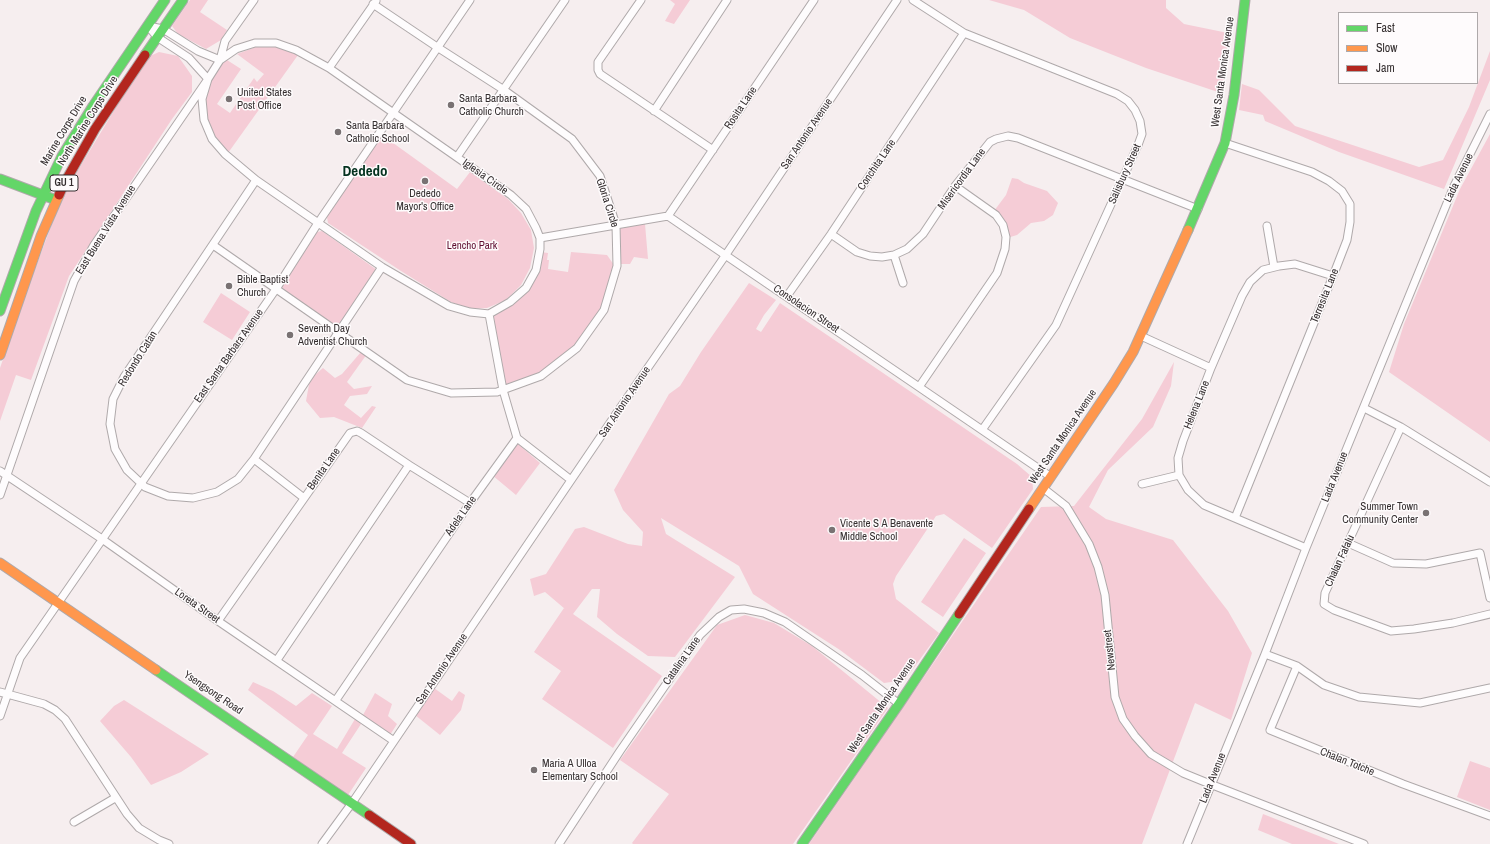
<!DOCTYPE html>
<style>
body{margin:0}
#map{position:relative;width:1490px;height:844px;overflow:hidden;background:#f6eeef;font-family:"Archivo Narrow",sans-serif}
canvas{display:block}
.legend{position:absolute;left:1338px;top:12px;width:140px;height:72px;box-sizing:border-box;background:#fefbfc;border:1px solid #aea9aa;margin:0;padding:5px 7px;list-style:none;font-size:12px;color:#352f30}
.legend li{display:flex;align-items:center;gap:8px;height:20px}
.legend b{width:20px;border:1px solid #aea9aa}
</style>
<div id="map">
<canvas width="1490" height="844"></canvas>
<ul class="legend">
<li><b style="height:5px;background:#63d668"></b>Fast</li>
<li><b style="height:5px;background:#ff974d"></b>Slow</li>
<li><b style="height:5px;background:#b3261e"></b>Jam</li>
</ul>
</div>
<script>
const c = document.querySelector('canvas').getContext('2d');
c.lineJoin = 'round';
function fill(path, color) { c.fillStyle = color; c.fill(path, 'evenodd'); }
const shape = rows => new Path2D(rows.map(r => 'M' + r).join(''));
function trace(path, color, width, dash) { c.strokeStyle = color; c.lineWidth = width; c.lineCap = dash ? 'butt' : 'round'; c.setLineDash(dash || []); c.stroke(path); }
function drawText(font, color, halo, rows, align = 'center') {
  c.font = font + ' "Archivo Narrow",sans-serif'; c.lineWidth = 3; c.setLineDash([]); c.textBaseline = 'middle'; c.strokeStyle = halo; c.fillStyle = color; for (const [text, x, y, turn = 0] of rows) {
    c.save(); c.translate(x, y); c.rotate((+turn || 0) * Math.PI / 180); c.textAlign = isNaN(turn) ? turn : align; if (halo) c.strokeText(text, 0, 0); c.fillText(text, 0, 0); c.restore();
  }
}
fill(shape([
 [190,0,208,0,200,12,227,30,221,40,206,49,178,34,172,26],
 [670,0,690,0,674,24,665,21,675,4],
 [989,0,1166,0,1166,8,1184,24,1228,33,1224,94,1146,68,1070,38,1024,10],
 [256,47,276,47,298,55,228,153,213,136,206,119,206,98,211,80,221,64,227,60,241,69,217,104,230,113,254,78,257,82,264,74,237,54],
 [1490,51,1490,80,1444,189,1339,152,1265,121,1263,115,1239,110,1242,84,1259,90,1295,126,1419,167,1443,160,1469,107],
 [159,52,178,56,192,76,192,92,172,119,69,276,31,380,16,375,0,421,0,368,24,298,53,221,69,185,121,99,148,57],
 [1490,134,1490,442,1389,372,1404,324,1460,189],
 [382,135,457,189,470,172,508,199,521,213,531,230,534,248,530,268,521,285,506,300,487,308,470,309,451,302,401,271,328,223,327,217],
 [1012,178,1018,179,1024,183,1047,191,1058,203,1053,215,1044,221,1031,223,1017,235,1007,238,994,211,1006,195],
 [645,224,648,259,634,257,630,264,620,264,620,228],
 [322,231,377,270,338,327,282,289,284,281,317,232],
 [541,252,548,253,547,260,549,260,548,269,568,272,571,252,607,255,614,265,602,310,576,347,540,375,504,386,491,315,528,289],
 [749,283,776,300,764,315,756,329,761,332,780,303,1017,464,1032,477,1033,489,992,548,944,514,936,516,896,576,893,584,896,599,939,633,905,680,884,683,840,650,753,594,739,566,661,518,666,534,735,577,675,657,648,656,617,634,597,617,600,589,592,589,573,614,662,676,613,748,542,699,561,671,534,652,564,608,565,609,545,592,534,596,530,579,546,574,575,529,584,527,628,544,642,546,643,532,623,510,614,490,669,394,680,386,701,352],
 [221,293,250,312,232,340,203,322],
 [361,352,367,354,347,382,354,389,372,386,367,394,350,396,344,405,361,418,372,406,376,407,362,428,334,417,320,418,306,401,310,379,323,368,335,378,342,374],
 [1174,362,1171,386,1153,427,1108,470,1089,507,1106,519,1173,540,1228,611,1252,653,1231,720,1195,703,1142,844,809,844,1041,507,1074,506,1142,419],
 [517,443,540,463,516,495,492,475],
 [964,538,986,553,943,617,921,602],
 [745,615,774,623,812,646,888,708,793,844,633,844,632,843,669,794,620,760,717,625],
 [253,682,273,691,296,706,312,693,332,706,313,734,337,749,355,719,361,724,342,753,366,768,348,795,293,757,308,735,248,690],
 [434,688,452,701,459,691,465,695,461,710,440,735,415,715],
 [375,693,392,704,388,716,397,724,390,735,363,715],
 [124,700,209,754,181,772,151,785,131,757,100,721,114,706],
 [1470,761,1490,768,1490,810,1457,797],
 [1263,814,1339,844,1292,844,1258,830]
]), '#f5ccd6');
const street = shape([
 [641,0,598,62,598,70,600,74,713,150],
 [913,0,964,33,1117,94,1128,101,1135,110,1140,121,1142,134,1138,145,1056,325,982,430],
 [148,26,163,29,198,51,220,60,225,41,254,0],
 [255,43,276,43,296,50,329,68,511,195,526,209,536,228,540,238,540,249,536,270,526,288,510,302,489,314,470,312,449,306,382,267,256,180,225,154,212,139,204,120,202,99,208,79,220,60,236,49,255,43],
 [329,68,376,1],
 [654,111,727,0],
 [1225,143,1312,172,1329,181,1342,191,1350,204,1350,222,1347,240,1333,276,1235,518],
 [457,157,565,0],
 [256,180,124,377,113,399,110,424,115,449,127,470,145,487,168,496,193,498,217,492,238,479,254,459,382,267],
 [668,216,814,0],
 [1267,226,1274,267],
 [831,234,857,252,870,256,882,257,894,255,907,249,923,234,955,186,990,142,996,139,1008,136,1018,138,1198,209],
 [540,238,668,216,1051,477],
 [213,245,407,380,451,393,497,392,541,376,577,348,604,310,617,266,616,225,600,176,572,139,504,90,437,47,373,4],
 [894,255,903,283],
 [787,296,831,234,964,33],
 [1141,336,1211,368],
 [919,387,997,273,1005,249,1006,237,1003,225,996,215,955,186],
 [1364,408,1401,427,1490,482],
 [1401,427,1325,593,1324,604,1334,610,1391,631,1414,629,1453,623,1490,614],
 [517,438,571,480],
 [254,459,304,498],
 [0,471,102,539,218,621,394,741],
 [1142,484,1179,475],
 [1043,488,1066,506,1089,544,1098,567,1105,595,1115,697,1123,719,1135,736,1151,754,1183,773,1210,784,1364,844],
 [0,495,74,281,94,245,208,79,189,58,157,37,148,26],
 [1348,543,1393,563,1426,564,1480,553,1490,598],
 [1306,548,1204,505,1188,490,1179,475,1178,458,1183,441,1211,368,1242,296,1250,282,1263,270,1279,266,1295,264,1333,276],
 [218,621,350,433,357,431,361,433,409,465,470,503],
 [1265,654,1297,666,1324,685,1359,697,1420,703,1490,688],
 [277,660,409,465],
 [1297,666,1270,730,1403,784,1490,816],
 [0,692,44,704,55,710,65,719,127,814,139,828,159,840,169,844],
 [336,700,470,503,517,438,503,390,489,314],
 [0,716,20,658,276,289,318,223,470,0],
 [74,822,115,798],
 [322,844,352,803,618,411,725,256,897,0],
 [559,844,620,751,700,635,719,617,731,610,744,609,764,613,785,622,862,675,899,704],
 [1187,844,1265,654,1306,548,1454,186,1490,114]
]);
const fast = shape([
 [145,55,183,0],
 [0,179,56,200],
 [1188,230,1225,143,1234,95,1245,0],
 [0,311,36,211,62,156,93,106,165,0],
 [156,670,369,815],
 [802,844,899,704,959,614]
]);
const slow = shape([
 [0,355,41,236,59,195],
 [1029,509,1114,383,1133,352,1188,230],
 [0,563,156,670]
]);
const jam = shape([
 [59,195,65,182,95,129,145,55],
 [959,614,1029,509],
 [369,815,411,844]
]);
trace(street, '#afa9aa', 9);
trace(fast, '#afa9aa', 11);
trace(slow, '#afa9aa', 11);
trace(jam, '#afa9aa', 11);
trace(street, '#fefcfd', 7);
trace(fast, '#63d668', 9);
trace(slow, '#ff974d', 9);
trace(jam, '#b3261e', 9);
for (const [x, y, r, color] of [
 [229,99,4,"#797273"],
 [451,105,4,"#797273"],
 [338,132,4,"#797273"],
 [425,181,4,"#797273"],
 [229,286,4,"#797273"],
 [290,335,4,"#797273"],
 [1426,513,4,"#797273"],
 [832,530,4,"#797273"],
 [534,770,4,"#797273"]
]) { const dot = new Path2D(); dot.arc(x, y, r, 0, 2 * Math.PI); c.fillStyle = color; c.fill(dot); trace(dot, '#fefbfc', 1.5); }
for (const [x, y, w] of [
 [64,183,28]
]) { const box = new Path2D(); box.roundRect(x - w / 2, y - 8, w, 16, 3); c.fillStyle = '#fefbfc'; c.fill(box); trace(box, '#352f30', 1); }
drawText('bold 10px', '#352f30', null, [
 ["GU 1",64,183]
]);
drawText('11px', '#352f30', '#fefbfc', [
 ["West Santa Monica Avenue",1223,72,-82],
 ["Rosita Lane",741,108,-56],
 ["North Marine Corps Drive",88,121,-58],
 ["Marine Corps Drive",64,131,-59],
 ["San Antonio Avenue",807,134,-56],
 ["Conchita Lane",877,165,-56],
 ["Salisbury Street",1125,174,-66],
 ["Iglesia Circle",485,177,35],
 ["Lada Avenue",1459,178,-64],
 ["Misericordia Lane",962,179,-54],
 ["Gloria Circle",607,203,72],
 ["East Buena Vista Avenue",106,230,-58],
 ["Terresita Lane",1325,296,-68],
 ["Consolacion Street",806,309,34],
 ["East Santa Barbara Avenue",229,356,-55],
 ["Redondo Catan",138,359,-58],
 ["San Antonio Avenue",625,402,-56],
 ["Helena Lane",1197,405,-68],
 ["West Santa Monica Avenue",1063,437,-56],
 ["Benita Lane",324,469,-55],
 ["Lada Avenue",1335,477,-68],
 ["Adela Lane",461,516,-55],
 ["Chalan Fafalu",1340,561,-65],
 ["Loreta Street",197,606,35],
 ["Newstreet",1110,650,-96],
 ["Catalina Lane",682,661,-55],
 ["San Antonio Avenue",442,669,-56],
 ["Ysengsong Road",213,693,34],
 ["West Santa Monica Avenue",882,706,-56],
 ["Chalan Totche",1347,762,22],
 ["Lada Avenue",1213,778,-68]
]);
drawText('11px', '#352f30', '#fefbfc', [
 ["United States",237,93],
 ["Post Office",237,106],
 ["Santa Barbara",459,99],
 ["Catholic Church",459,112],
 ["Santa Barbara",346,126],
 ["Catholic School",346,139],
 ["Dededo",425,194,"center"],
 ["Mayor's Office",425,207,"center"],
 ["Bible Baptist",237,280],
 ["Church",237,293],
 ["Seventh Day",298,329],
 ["Adventist Church",298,342],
 ["Summer Town",1418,507,"right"],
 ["Community Center",1418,520,"right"],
 ["Vicente S A Benavente",840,524],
 ["Middle School",840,537],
 ["Maria A Ulloa",542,764],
 ["Elementary School",542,777]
], 'left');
drawText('11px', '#5e0c2e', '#fefbfc', [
 ["Lencho Park",472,246]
]);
drawText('bold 15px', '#04321f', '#fefbfc', [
 ["Dededo",365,172]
]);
</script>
